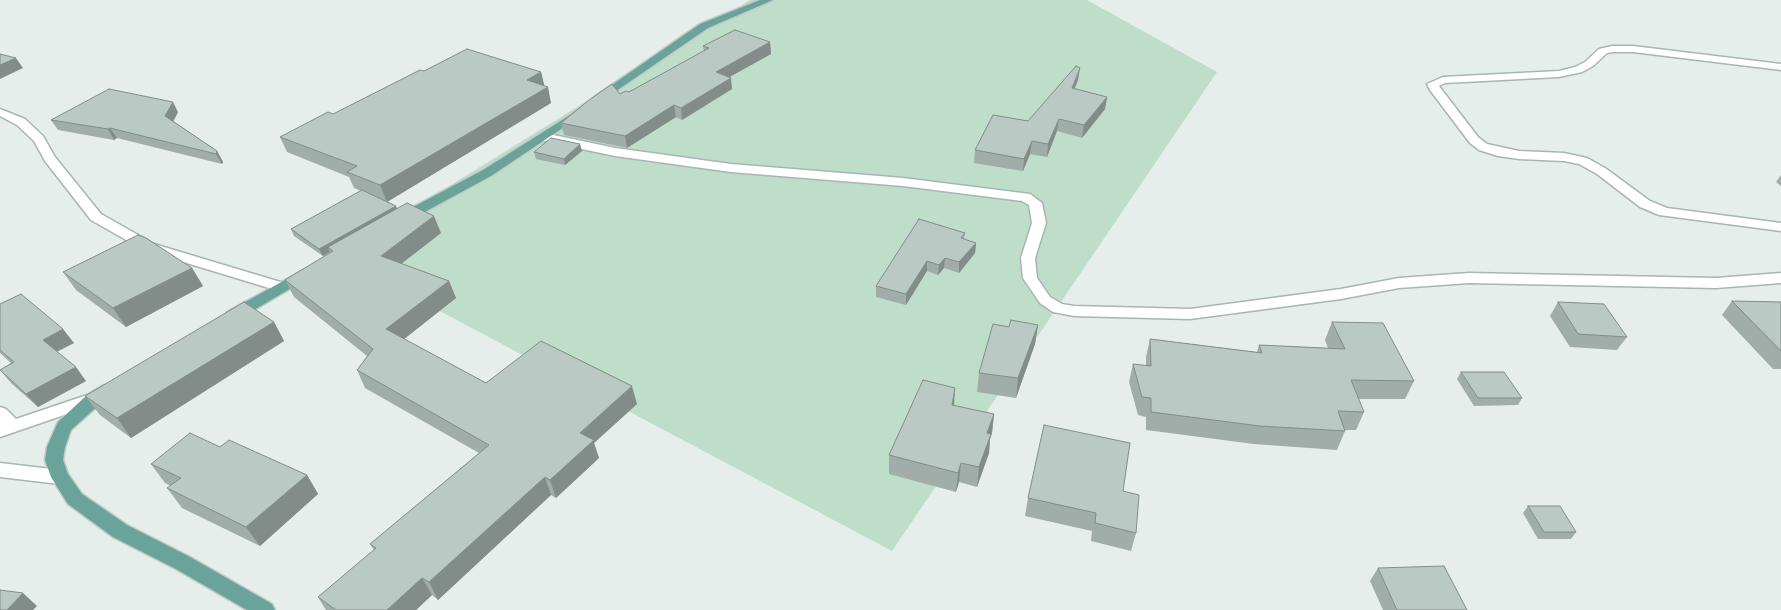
<!DOCTYPE html>
<style>
body{margin:0}
canvas{display:block;background:#e5eeeb}
</style>
<canvas width="1781" height="610"></canvas>
<script>
const c = document.querySelector('canvas').getContext('2d');
c.lineJoin = 'round';
function fill(path, color) { c.fillStyle = color; c.fill(path, 'evenodd'); }
const shape = rows => new Path2D(rows.map(r => 'M' + r).join(''));
function trace(path, color, width, dash) { c.strokeStyle = color; c.lineWidth = width; c.lineCap = dash ? 'butt' : 'round'; c.setLineDash(dash || []); c.stroke(path); }
fill(shape([
 [750,0,1087,0,1217,72,892,551,336,256]
]), '#bedeca');
const minor = shape([
 [1612,46,1633,46,1781,64,1781,70,1633,52,1612,52,1607,53,1593,66,1582,72,1559,77,1445,83,1439,86,1478,137,1487,144,1519,151,1564,153,1587,158,1605,168,1650,201,1667,208,1781,223,1781,231,1659,215,1640,207,1597,174,1579,164,1564,161,1519,159,1498,156,1479,150,1470,143,1430,90,1427,84,1443,77,1559,71,1575,67,1585,62,1599,49,1612,46],
 [0,109,25,119,43,136,55,157,101,214,154,244,287,284,289,287,287,290,282,292,144,250,91,220,45,161,34,141,17,125,0,116,0,109],
 [544,133,615,148,731,164,903,178,1030,194,1042,203,1046,223,1035,258,1037,278,1050,297,1062,304,1074,306,1190,309,1341,289,1399,278,1469,273,1716,278,1781,273,1781,283,1716,288,1469,283,1399,288,1341,299,1190,319,1074,316,1053,312,1040,303,1023,278,1021,258,1032,223,1029,205,1022,201,903,186,731,172,615,156,540,140,538,137,540,134,544,133],
 [93,393,99,395,101,399,99,403,0,437,0,407,6,409,16,419,93,393],
 [0,463,60,470,66,472,69,477,66,482,60,484,0,477,0,463]
]);
const major = shape([
 [760,0,773,0,708,28,603,100,595,100,593,98,700,24,760,0],
 [578,110,584,113,582,115,491,176,408,221,398,221,396,218,398,215,483,170,578,110],
 [305,269,310,271,312,274,310,277,237,320,227,320,224,316,227,312,305,269],
 [104,385,110,387,112,391,110,395,71,430,65,447,63,460,68,474,82,494,127,525,190,557,272,604,275,610,247,610,176,569,113,537,68,504,51,477,45,460,47,447,58,422,87,395,104,385]
]);
trace(minor, '#a7b6b3', 3);
trace(major, '#c2cac8', 3);
fill(minor, '#fff');
fill(major, '#6aa399');
fill(shape([
 [770,42,771,54,729,77,732,89,682,120,676,117,627,148,564,135,561,123,620,94,629,92,704,51,703,46],
 [424,71,541,72,544,86,551,103,387,202,378,198,441,233,401,264,449,281,456,298,404,339,486,383,637,404,594,443,599,458,556,498,551,495,438,600,432,595,416,610,326,610,318,597,374,550,370,544,479,453,365,388,357,370,367,356,294,297,285,280,330,253,330,252,323,256,294,236,291,229,361,191,354,188,349,177,287,152,280,137,333,114],
 [1078,80,1074,89,1107,97,1105,109,1082,138,1057,131,1047,157,1030,154,1023,171,974,163,975,150,1028,121],
 [178,112,173,121,217,151,223,162,222,164,117,138,114,140,58,130,51,120],
 [582,151,565,165,536,159,534,152],
 [1781,175,1781,186,1776,182],
 [965,233,964,239,976,243,975,253,959,273,944,268,938,275,927,271,906,305,876,297,876,286],
 [192,268,203,286,126,327,76,290,63,272],
 [1732,301,1781,302,1781,369,1773,369,1722,315],
 [1558,302,1627,337,1617,350,1570,347,1550,316],
 [0,304,74,343,57,352,86,381,38,407,11,383,0,370,11,363,0,353],
 [274,322,284,341,131,438,100,415,85,396],
 [1332,322,1414,381,1405,399,1359,399,1364,412,1356,430,1345,430,1345,431,1337,450,1254,444,1146,430,1146,417,1138,415,1129,382,1133,364,1146,366,1146,357,1150,339,1257,352,1259,345,1328,348,1325,340],
 [1038,325,1035,344,1016,398,977,392,979,373,1009,327],
 [1461,372,1522,398,1518,405,1474,406,1457,379],
 [954,406,994,414,992,433,990,439,989,453,977,487,959,482,956,492,889,474,889,455],
 [220,447,307,475,318,494,260,546,182,508,167,488,171,486,165,483,151,464],
 [1123,491,1136,533,1131,551,1091,541,1092,531,1025,516,1028,498],
 [1528,506,1576,532,1571,539,1538,539,1523,513],
 [1378,568,1467,610,1383,610,1370,581]
]), '#a0ada9');
fill(shape([
 [770,42,771,54,717,84,716,72],
 [16,58,23,68,0,79,0,65],
 [1080,68,1078,80,1070,100,1072,88],
 [541,72,545,88,527,80],
 [731,78,732,89,682,120,681,108],
 [548,87,551,103,387,202,380,185],
 [1107,97,1105,109,1082,138,1084,125],
 [173,102,178,112,171,126,165,116],
 [674,105,676,117,627,148,625,136],
 [1059,119,1057,131,1047,157,1048,144],
 [110,128,117,138,114,140,108,129],
 [1032,141,1030,154,1023,171,1024,159],
 [580,144,582,151,565,165,564,159],
 [217,151,223,162,222,164,216,154],
 [396,206,399,213,328,247,330,252,323,256,319,249],
 [434,216,441,233,388,274,381,256],
 [976,243,975,253,959,273,959,262],
 [945,258,944,268,938,275,939,265],
 [927,261,927,271,906,305,906,294],
 [192,268,203,286,126,327,113,308],
 [449,281,456,298,394,347,386,329],
 [274,322,284,341,131,438,117,418],
 [1038,325,1035,344,1016,398,1018,378],
 [63,329,74,343,53,353,43,340],
 [76,367,86,381,38,407,26,394],
 [632,386,637,404,594,443,599,458,556,498,550,480,580,433],
 [955,388,954,407,952,405],
 [994,414,992,433,990,439,989,453,977,487,979,467,987,433],
 [961,463,959,482,956,492,958,473],
 [307,475,318,494,260,546,246,527],
 [545,477,551,495,438,600,429,582],
 [422,578,432,595,416,610,387,610],
 [23,593,37,606,33,610,7,610]
]), '#828d89');
const building = shape([
 [735,30,770,42,716,72,731,78,681,108,674,105,625,136,561,123,589,100,612,84,620,94,626,91,629,92,709,48,703,46,735,30],
 [467,49,541,72,527,80,548,87,380,185,347,172,357,166,280,137,328,112,333,114,420,70,424,71,467,49],
 [0,54,16,58,0,65,0,54],
 [1076,66,1080,68,1072,88,1107,97,1084,125,1059,119,1048,144,1032,141,1024,159,975,150,993,115,1028,121,1076,66],
 [109,89,173,102,165,116,217,151,216,154,110,128,108,129,51,120,109,89],
 [551,138,580,144,564,159,534,152,551,138],
 [362,190,396,206,319,249,291,229,362,190],
 [407,203,434,216,381,256,449,281,386,329,486,383,541,341,632,386,580,433,594,440,550,480,545,477,429,582,422,578,387,610,336,610,318,597,376,548,370,544,489,445,357,370,373,349,285,280,333,251,328,247,407,203],
 [919,219,965,233,961,238,976,243,959,262,945,258,939,265,927,261,906,294,876,286,919,219],
 [138,235,146,238,192,268,113,308,63,272,138,235],
 [21,294,63,329,43,340,76,367,26,394,0,370,14,362,0,350,0,304,21,294],
 [1732,301,1781,302,1781,351,1732,301],
 [244,302,274,322,117,418,85,396,244,302],
 [1558,302,1604,304,1627,337,1578,334,1558,302],
 [1011,320,1038,325,1018,378,979,373,993,324,1009,327,1011,320],
 [1332,322,1383,323,1414,381,1351,380,1364,412,1338,411,1345,431,1260,426,1151,412,1151,398,1142,397,1133,364,1151,366,1150,339,1262,353,1259,345,1345,349,1332,322],
 [1461,372,1504,372,1522,398,1478,398,1461,372],
 [923,380,955,388,952,405,994,414,987,433,991,434,979,467,961,463,958,473,889,455,923,380],
 [1044,425,1130,443,1123,491,1139,495,1136,533,1095,523,1096,513,1028,498,1044,425],
 [190,433,220,447,229,440,307,475,246,527,167,488,181,478,151,464,190,433],
 [1528,506,1560,506,1576,532,1544,532,1528,506],
 [1444,566,1467,610,1397,610,1378,568,1444,566],
 [0,590,23,593,7,610,0,610,0,590]
]);
fill(building, '#bac9c4');
trace(building, '#828d89', 1);
</script>
